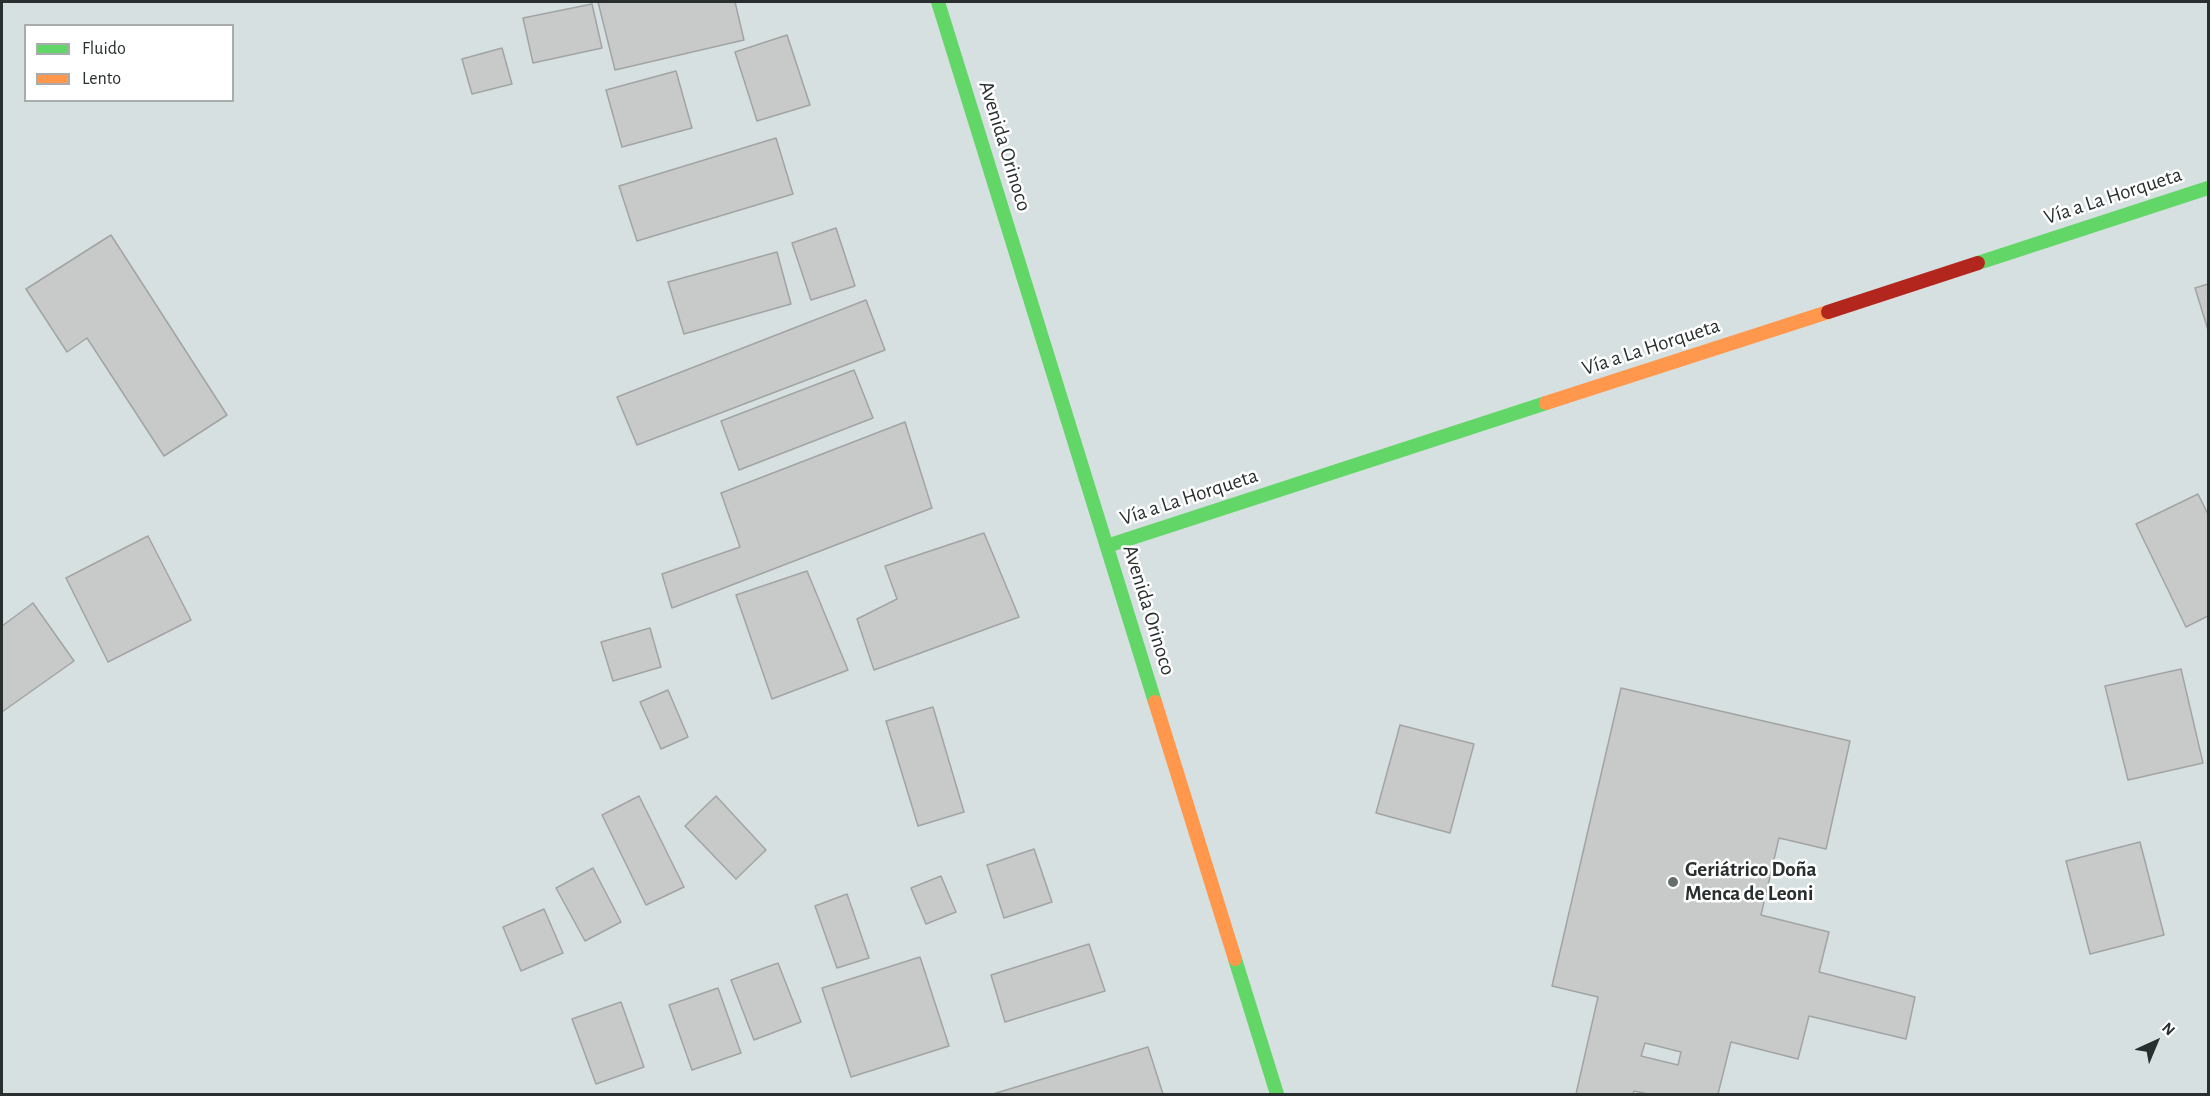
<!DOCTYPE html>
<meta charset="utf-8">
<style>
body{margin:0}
#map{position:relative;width:2210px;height:1096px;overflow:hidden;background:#d7e0e0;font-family:"Alegreya Sans",sans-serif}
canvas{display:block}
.frame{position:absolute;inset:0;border:3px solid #292f2f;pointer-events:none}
.legend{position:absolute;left:24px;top:24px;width:210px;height:78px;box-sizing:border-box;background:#fff;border:2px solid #a9acac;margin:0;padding:8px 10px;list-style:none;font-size:18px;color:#292f2f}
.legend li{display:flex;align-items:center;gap:12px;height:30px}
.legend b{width:30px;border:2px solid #a9acac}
.north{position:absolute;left:2126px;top:1012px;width:60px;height:60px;-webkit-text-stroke:4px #fff;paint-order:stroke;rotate:44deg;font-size:16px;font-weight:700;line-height:24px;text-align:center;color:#292f2f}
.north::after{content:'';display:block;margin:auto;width:21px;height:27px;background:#292f2f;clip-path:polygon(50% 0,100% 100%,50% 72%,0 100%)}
</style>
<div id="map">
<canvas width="2210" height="1096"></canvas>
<div class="frame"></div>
<ul class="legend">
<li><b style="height:8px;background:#63d668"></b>Fluido</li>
<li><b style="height:8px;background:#ff974d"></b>Lento</li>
</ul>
<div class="north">N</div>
</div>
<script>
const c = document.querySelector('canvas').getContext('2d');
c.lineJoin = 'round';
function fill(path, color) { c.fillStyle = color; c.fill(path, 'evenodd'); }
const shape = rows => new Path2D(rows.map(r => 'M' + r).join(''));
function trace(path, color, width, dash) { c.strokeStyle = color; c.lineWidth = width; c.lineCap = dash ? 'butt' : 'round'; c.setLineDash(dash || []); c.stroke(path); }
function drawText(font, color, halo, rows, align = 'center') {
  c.font = font + ' "Alegreya Sans",sans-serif'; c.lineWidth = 5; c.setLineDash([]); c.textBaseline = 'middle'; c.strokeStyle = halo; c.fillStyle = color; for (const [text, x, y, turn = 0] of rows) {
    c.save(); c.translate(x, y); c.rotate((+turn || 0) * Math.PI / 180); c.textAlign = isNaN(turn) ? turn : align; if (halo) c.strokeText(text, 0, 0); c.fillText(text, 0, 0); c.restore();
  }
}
const building = shape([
 [598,2,735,2,744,40,615,70,598,2],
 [592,4,602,48,533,63,523,18,592,4],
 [787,35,810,105,757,121,735,52,787,35],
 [502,48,512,84,472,94,462,59,502,48],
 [676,71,692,128,622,147,606,90,676,71],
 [776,138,793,194,637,241,619,186,776,138],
 [836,228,855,286,811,300,792,243,836,228],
 [111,235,227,415,164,456,87,338,67,352,26,289,111,235],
 [777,252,791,304,684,334,668,282,777,252],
 [2208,284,2208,330,2195,288,2208,284],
 [866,300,885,350,637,445,617,397,866,300],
 [854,370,873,418,739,470,721,421,854,370],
 [905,422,932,508,672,608,662,574,740,547,721,493,905,422],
 [2198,494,2208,514,2208,616,2186,627,2136,524,2198,494],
 [984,533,1019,617,874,670,857,619,897,599,885,566,984,533],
 [148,536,191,620,108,662,66,578,148,536],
 [807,571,848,670,772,699,736,595,807,571],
 [33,603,74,661,2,712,2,626,33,603],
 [650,628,661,667,613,681,601,642,650,628],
 [2181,669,2203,763,2128,780,2105,686,2181,669],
 [1621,688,1850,741,1826,849,1779,838,1761,915,1829,932,1819,972,1915,997,1906,1039,1809,1016,1798,1059,1731,1042,1718,1094,1648,1094,1634,1091,1633,1094,1576,1094,1598,997,1552,986,1621,688],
 [1645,1043,1681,1052,1678,1065,1641,1056,1645,1043],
 [668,690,688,737,661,749,640,702,668,690],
 [933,707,964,812,918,826,886,721,933,707],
 [1400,725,1474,744,1450,833,1376,813,1400,725],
 [639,796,684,887,646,905,602,815,639,796],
 [716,796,766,850,736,879,685,826,716,796],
 [2140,842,2164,935,2090,954,2066,861,2140,842],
 [1034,849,1052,902,1004,918,987,865,1034,849],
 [593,868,621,922,585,941,556,888,593,868],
 [941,876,956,912,926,924,911,888,941,876],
 [847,894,869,958,837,968,815,906,847,894],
 [544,909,563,953,521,971,503,927,544,909],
 [1089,944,1105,991,1005,1022,991,975,1089,944],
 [920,957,949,1046,851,1077,822,988,920,957],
 [778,963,801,1022,754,1040,731,980,778,963],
 [718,988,741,1053,692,1070,669,1005,718,988],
 [621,1002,644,1067,596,1084,572,1019,621,1002],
 [1148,1047,1163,1094,993,1094,1148,1047]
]);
fill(building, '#c8c9c9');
trace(building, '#a2a4a4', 1.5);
trace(shape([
 [938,2,1155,702],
 [1978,263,2208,188],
 [1107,546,1546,403],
 [1235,959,1277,1094]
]), '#63d668', 14);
trace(shape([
 [1546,403,1828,312],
 [1155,702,1235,959]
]), '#ff974d', 14);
trace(shape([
 [1828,312,1978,263]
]), '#b3261e', 14);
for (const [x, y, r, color] of [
 [1673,882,6,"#666d6d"]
]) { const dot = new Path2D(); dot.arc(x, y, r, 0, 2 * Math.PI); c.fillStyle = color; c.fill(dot); trace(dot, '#fff', 2); }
drawText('21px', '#292f2f', '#fff', [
 ["Avenida Orinoco",1005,146,73],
 ["Vía a La Horqueta",2113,196,-18],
 ["Vía a La Horqueta",1651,347,-18],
 ["Vía a La Horqueta",1189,497,-18],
 ["Avenida Orinoco",1149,610,73]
]);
drawText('bold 21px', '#292f2f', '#fff', [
 ["Geriátrico Doña",1685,870],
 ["Menca de Leoni",1685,894]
], 'left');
</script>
